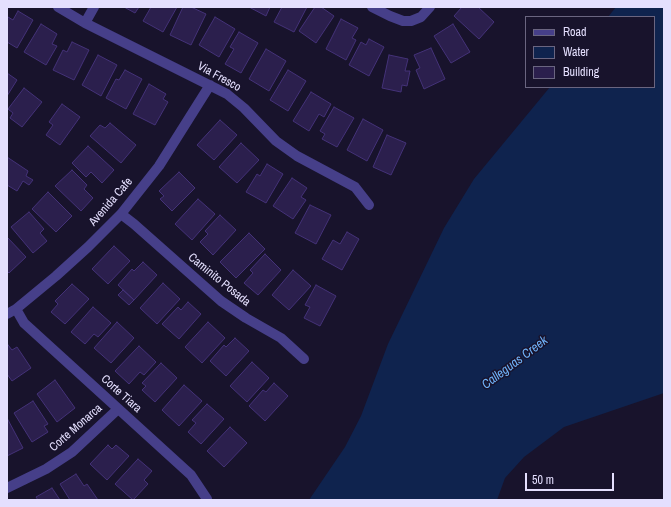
<!DOCTYPE html>
<style>
body{margin:0}
#map{position:relative;width:671px;height:507px;overflow:hidden;background:#18132c;font-family:"Archivo Narrow",sans-serif}
canvas{display:block}
.frame{position:absolute;inset:0;border:8px solid #e4dffe;pointer-events:none}
.legend{position:absolute;left:525px;top:16px;width:130px;height:72px;box-sizing:border-box;background:#18132c;border:1px solid #6a6580;margin:0;padding:5px 7px;list-style:none;font-size:12px;color:#e4dffe}
.legend li{display:flex;align-items:center;gap:8px;height:20px}
.legend b{width:20px;border:1px solid #6a6580}
.scale{position:absolute;left:525px;top:473px;width:89px;height:18px;box-sizing:border-box;border:2px solid #e4dffe;border-top:0;padding-left:5px;font-size:12px;line-height:14px;white-space:nowrap;color:#e4dffe;-webkit-text-stroke:3px #18132c;paint-order:stroke}
</style>
<div id="map">
<canvas width="671" height="507"></canvas>
<div class="frame"></div>
<ul class="legend">
<li><b style="height:5px;background:#463f89"></b>Road</li>
<li><b style="height:11px;background:#0f234e"></b>Water</li>
<li><b style="height:11px;background:#2b1f4d"></b>Building</li>
</ul>
<div class="scale">50 m</div>
</div>
<script>
const c = document.querySelector('canvas').getContext('2d');
c.lineJoin = 'round';
function fill(path, color) { c.fillStyle = color; c.fill(path, 'evenodd'); }
const shape = rows => new Path2D(rows.map(r => 'M' + r).join(''));
function trace(path, color, width, dash) { c.strokeStyle = color; c.lineWidth = width; c.lineCap = dash ? 'butt' : 'round'; c.setLineDash(dash || []); c.stroke(path); }
function drawText(font, color, halo, rows, align = 'center') {
  c.font = font + ' "Archivo Narrow",sans-serif'; c.lineWidth = 3; c.setLineDash([]); c.textBaseline = 'middle'; c.strokeStyle = halo; c.fillStyle = color; for (const [text, x, y, turn = 0] of rows) {
    c.save(); c.translate(x, y); c.rotate((+turn || 0) * Math.PI / 180); c.textAlign = isNaN(turn) ? turn : align; if (halo) c.strokeText(text, 0, 0); c.fillText(text, 0, 0); c.restore();
  }
}
fill(shape([
 [616,7,664,7,664,393,564,427,524,457,505,478,497,500,309,500,345,447,361,416,388,344,444,228,474,179,550,87,654,87,654,17,608,17]
]), '#0f234e');
const building = shape([
 [124,7,139,7,135,13,124,7],
 [151,7,177,7,163,32,143,21,151,7],
 [183,7,191,7,206,14,191,45,170,35,183,7],
 [249,7,270,7,266,16,249,7],
 [282,7,307,7,294,32,274,22,282,7],
 [315,7,321,7,334,16,316,43,299,31,315,7],
 [462,7,478,7,494,22,479,39,454,16,462,7],
 [18,11,33,20,17,48,7,42,7,19,8,17,13,20,18,11],
 [215,17,235,29,219,57,199,45,215,17],
 [341,19,358,28,352,38,356,40,346,60,326,49,341,19],
 [41,24,57,34,52,44,57,46,46,65,24,52,41,24],
 [453,24,470,52,451,63,434,36,453,24],
 [239,32,258,43,241,73,225,64,234,49,230,47,239,32],
 [369,39,384,47,369,76,349,65,361,42,366,45,369,39],
 [72,42,89,50,74,80,53,70,63,50,67,52,72,42],
 [431,48,445,79,424,89,416,70,420,68,414,55,431,48],
 [266,49,286,61,269,91,249,79,266,49],
 [98,55,117,65,101,96,82,85,98,55],
 [389,55,408,59,405,71,410,71,407,86,402,85,401,92,382,88,389,55],
 [125,70,142,79,126,109,106,98,116,79,119,80,125,70],
 [288,70,306,81,288,111,270,100,288,70],
 [7,73,17,80,7,96,7,73],
 [149,84,166,94,163,99,168,102,155,125,133,114,149,84],
 [24,88,42,102,22,127,10,118,13,113,8,109,24,88],
 [311,92,331,104,324,117,319,114,309,131,293,121,311,92],
 [62,104,80,117,60,145,46,135,53,125,49,122,62,104],
 [334,107,354,118,337,147,322,139,325,134,320,131,334,107],
 [363,119,383,130,367,161,347,150,363,119],
 [220,120,237,135,214,160,197,145,220,120],
 [110,123,136,145,121,163,90,136,100,125,105,128,110,123],
 [387,135,406,143,391,175,373,167,387,135],
 [241,143,259,160,237,183,219,167,241,143],
 [88,146,114,170,102,183,91,172,86,177,72,163,88,146],
 [7,157,28,171,26,176,33,180,29,185,23,181,17,191,7,185,7,157],
 [267,164,283,174,266,203,246,192,257,174,260,176,267,164],
 [72,170,87,185,84,189,93,198,81,211,55,186,72,170],
 [179,172,195,188,172,211,160,199,164,196,159,191,179,172],
 [292,178,307,188,301,197,306,200,293,219,273,206,292,178],
 [48,192,72,216,56,232,32,209,48,192],
 [198,199,215,214,192,240,175,224,198,199],
 [310,205,331,215,316,244,295,233,310,205],
 [29,212,44,229,40,233,47,241,33,253,11,227,29,212],
 [220,215,236,230,213,255,200,242,208,234,205,231,220,215],
 [347,232,359,239,342,270,322,259,333,240,340,244,347,232],
 [249,233,265,249,236,278,220,262,249,233],
 [7,237,26,257,9,273,7,271,7,237],
 [114,246,130,261,108,284,92,269,114,246],
 [265,254,281,270,258,295,244,283,253,273,250,270,265,254],
 [143,262,157,275,134,300,118,285,132,269,134,271,143,262],
 [293,270,311,286,289,310,272,295,293,270],
 [163,283,180,299,157,324,140,308,163,283],
 [72,284,89,299,65,324,51,312,58,304,55,301,72,284],
 [316,285,336,296,320,326,304,318,310,307,305,305,316,285],
 [123,290,134,300,129,305,118,295,123,290],
 [188,302,201,314,179,339,162,324,178,307,181,310,188,302],
 [93,307,111,323,98,337,94,334,85,344,71,332,93,307],
 [117,322,134,338,111,363,94,348,117,322],
 [208,322,225,338,202,363,185,347,208,322],
 [235,338,249,351,226,376,210,361,224,345,226,347,235,338],
 [8,345,12,350,17,347,31,368,12,381,7,374,7,346,8,345],
 [139,346,156,362,144,375,140,372,129,384,115,371,139,346],
 [252,362,269,378,247,402,230,386,252,362],
 [161,363,177,378,155,402,142,390,146,386,142,383,161,363],
 [55,380,75,408,57,422,37,394,55,380],
 [274,383,288,396,265,421,249,406,263,390,266,392,274,383],
 [184,385,202,401,179,426,162,410,184,385],
 [33,401,48,424,44,426,48,432,32,442,14,413,33,401],
 [207,404,224,419,201,444,188,432,196,423,192,420,207,404],
 [7,418,23,448,7,456,7,418],
 [230,427,247,443,224,467,207,451,230,427],
 [108,445,112,449,116,445,129,456,107,480,90,464,108,445],
 [138,459,152,471,144,480,148,484,133,500,115,484,138,459],
 [76,474,84,486,87,484,98,500,70,500,60,484,76,474],
 [52,488,60,500,38,500,36,497,52,488]
]);
fill(building, '#2b1f4d');
trace(building, '#443278', 1);
trace(shape([
 [58,7,85,23,227,94,244,108,276,141,297,156,355,187,369,205],
 [372,7,390,16,403,21,411,21,421,17,430,7],
 [85,23,94,7],
 [121,214,134,224,221,301,246,318,281,338,304,359],
 [16,309,24,323,191,475,207,499],
 [7,314,16,309,56,276,88,247,121,214,159,166,210,85],
 [7,488,46,469,72,452,118,409]
]), '#463f89', 10);
drawText('12px', '#e4dffe', '#18132c', [
 ["Via Fresco",219,77,29],
 ["Avenida Cafe",111,202,-49],
 ["Caminito Posada",219,280,39],
 ["Corte Tiara",121,394,42],
 ["Corte Monarca",76,428,-41]
]);
drawText('italic 13px', '#70b3fa', '#18132c', [
 ["Calleguas Creek",515,363,-37]
]);
</script>
